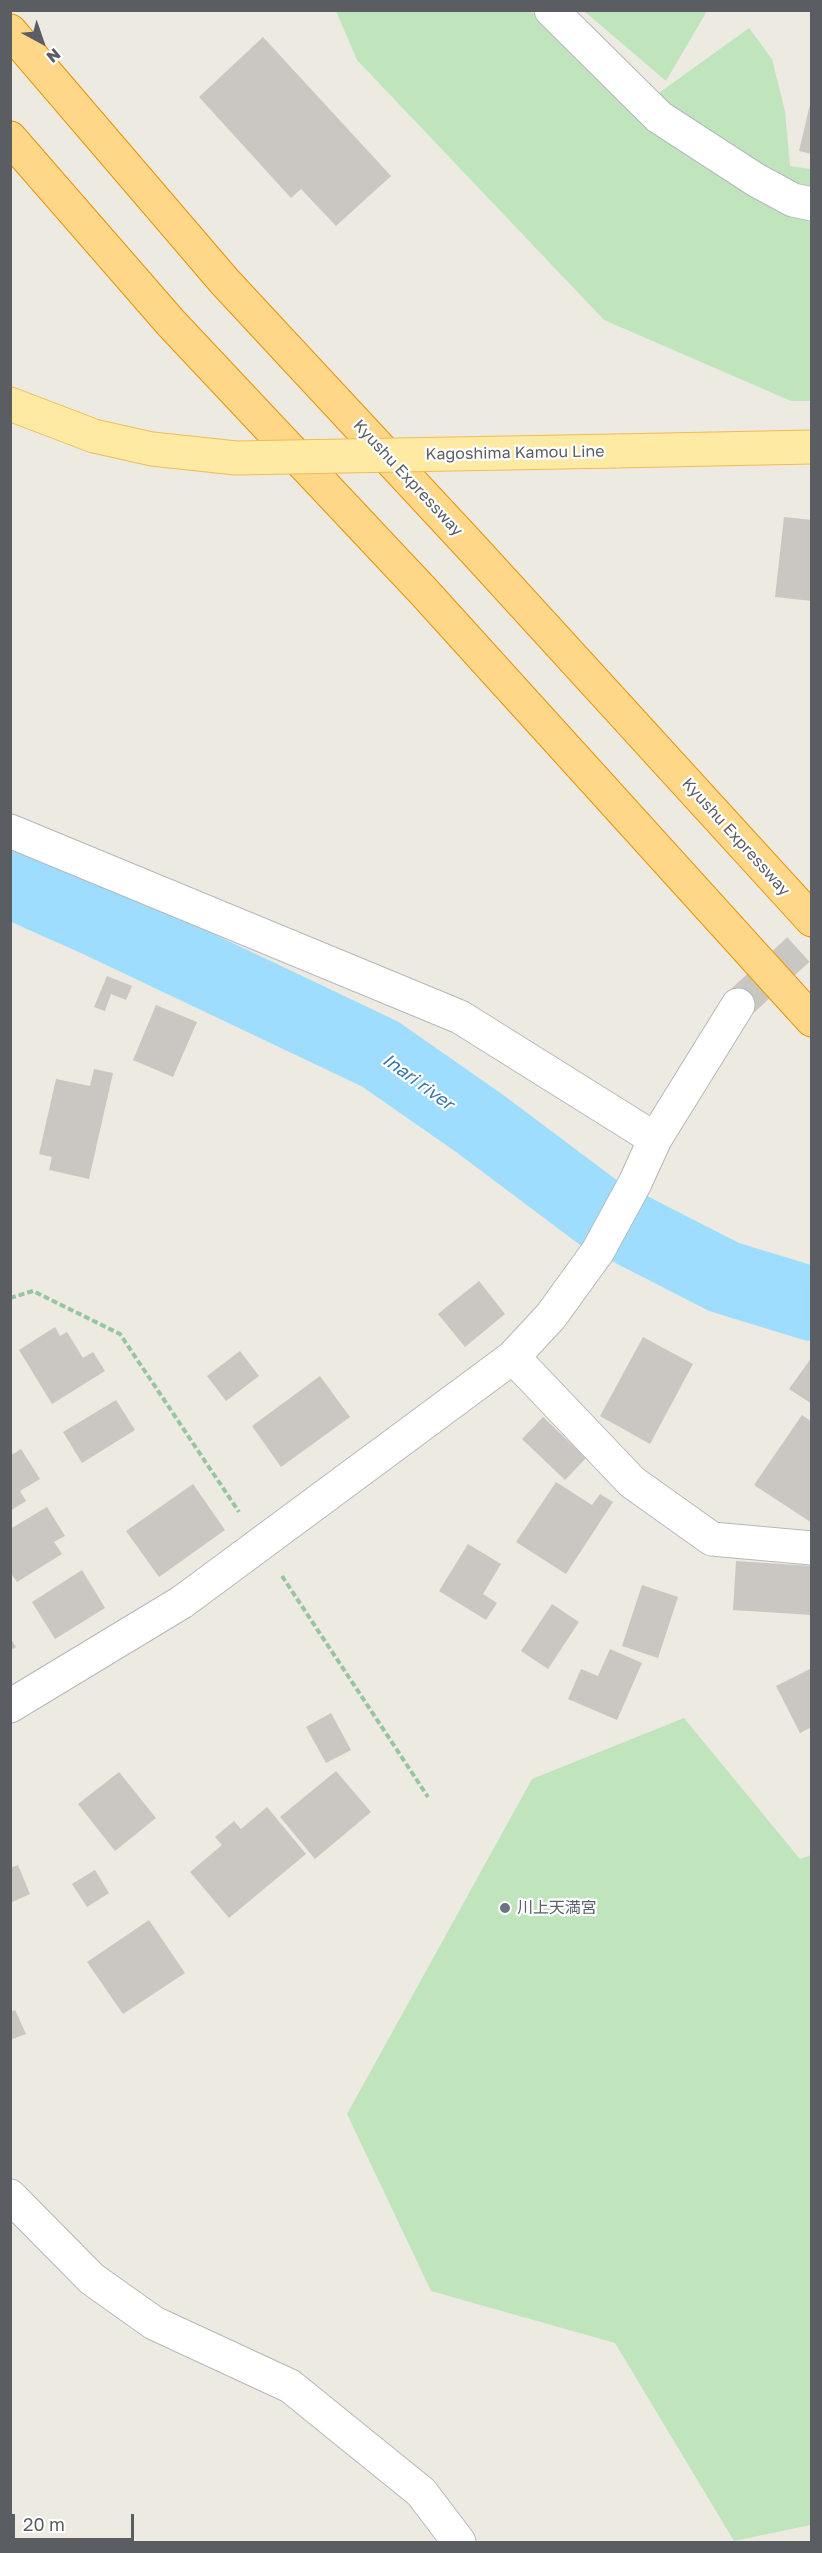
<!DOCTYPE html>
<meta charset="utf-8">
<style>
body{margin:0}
#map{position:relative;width:822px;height:2553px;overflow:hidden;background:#edeae1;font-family:"Golos Text",sans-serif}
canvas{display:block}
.frame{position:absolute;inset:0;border:12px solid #5a5e63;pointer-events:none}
.north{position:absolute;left:12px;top:12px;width:60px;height:60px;-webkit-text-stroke:4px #fff;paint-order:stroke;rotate:140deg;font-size:16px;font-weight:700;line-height:24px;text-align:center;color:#5a5e63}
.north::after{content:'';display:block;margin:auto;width:21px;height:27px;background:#5a5e63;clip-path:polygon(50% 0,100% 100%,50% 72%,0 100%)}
.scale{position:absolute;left:12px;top:2514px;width:122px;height:27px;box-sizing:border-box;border:3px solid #5a5e63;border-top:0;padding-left:8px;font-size:18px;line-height:21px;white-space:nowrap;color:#5a5e63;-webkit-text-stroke:4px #fff;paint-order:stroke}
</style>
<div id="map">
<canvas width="822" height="2553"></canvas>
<div class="frame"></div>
<div class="north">N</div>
<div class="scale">20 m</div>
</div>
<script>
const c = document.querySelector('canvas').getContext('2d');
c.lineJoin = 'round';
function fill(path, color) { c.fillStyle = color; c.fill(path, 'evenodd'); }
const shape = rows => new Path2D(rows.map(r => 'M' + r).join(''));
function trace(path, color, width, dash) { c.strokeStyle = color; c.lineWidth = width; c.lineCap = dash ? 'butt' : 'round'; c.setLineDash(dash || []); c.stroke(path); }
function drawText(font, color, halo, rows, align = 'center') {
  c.font = font + ' "Golos Text","Noto Sans JP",sans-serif'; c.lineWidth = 4.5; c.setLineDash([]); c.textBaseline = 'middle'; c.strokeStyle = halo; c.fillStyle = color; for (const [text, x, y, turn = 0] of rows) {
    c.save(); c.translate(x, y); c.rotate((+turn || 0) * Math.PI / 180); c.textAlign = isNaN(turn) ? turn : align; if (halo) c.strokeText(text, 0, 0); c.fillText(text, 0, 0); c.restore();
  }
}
fill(shape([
 [336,11,530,11,645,103,749,28,772,59,785,111,790,166,811,169,811,401,791,401,604,320,357,60],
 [584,11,707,11,666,81],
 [684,1718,800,1859,811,1855,811,2525,734,2541,615,2343,431,2291,347,2114,532,1779]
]), '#c0e5bd');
trace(shape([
 [10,881,102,922,380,1054,479,1123,599,1213,724,1277,812,1304]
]), '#9fddff', 74);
fill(shape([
 [263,37,391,176,336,226,301,189,291,198,199,97],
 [811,100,812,100,812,154,799,151],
 [784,517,812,520,812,601,775,597],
 [107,976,132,986,126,1000,111,994,105,1011,94,1007],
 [156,1005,197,1022,173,1077,133,1060],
 [94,1069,113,1073,89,1179,49,1170,52,1157,39,1154,56,1079,90,1086],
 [479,1281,505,1314,465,1347,438,1314],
 [55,1327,60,1336,67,1332,83,1358,93,1352,105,1371,52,1404,19,1350],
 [643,1337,693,1364,650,1444,600,1416],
 [240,1351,259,1376,226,1401,207,1376],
 [812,1357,812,1404,789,1389],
 [320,1376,350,1417,281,1467,252,1426],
 [116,1400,135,1430,82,1463,63,1432],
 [802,1415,812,1422,812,1523,754,1485],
 [543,1417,586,1458,565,1480,522,1439],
 [21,1449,40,1479,20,1491,26,1501,10,1511,10,1456],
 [556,1482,592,1505,600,1494,613,1502,566,1574,516,1542],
 [193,1484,225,1530,159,1577,126,1531],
 [47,1507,65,1536,54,1542,62,1554,17,1582,10,1572,10,1529],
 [468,1544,501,1564,483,1594,497,1603,486,1620,439,1591],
 [736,1561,812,1566,812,1615,733,1610],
 [82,1570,105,1608,55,1639,32,1602],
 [642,1585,678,1597,658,1658,622,1646],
 [552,1604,579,1622,548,1669,521,1651],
 [10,1638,16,1647,10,1651],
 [610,1649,642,1663,617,1720,568,1699,581,1669,598,1676],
 [812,1668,812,1727,800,1733,776,1686],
 [331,1713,351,1750,326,1763,306,1727],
 [336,1771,371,1812,315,1859,280,1817],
 [119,1772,156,1818,115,1851,78,1804],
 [267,1807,306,1854,229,1918,190,1872,222,1845,215,1837,234,1821,241,1829],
 [18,1865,30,1894,10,1903,10,1868],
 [95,1870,109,1893,87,1907,72,1884],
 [149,1920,185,1973,123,2014,87,1962],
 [15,2010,26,2034,10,2040,10,2012]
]), '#cac6c1');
trace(shape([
 [738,1005,812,937]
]), '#c8c7c2', 33, [33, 16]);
const street = shape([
 [551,10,659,117,756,180,793,200,812,204],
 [10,831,460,1017,655,1139],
 [513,1357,632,1482,712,1539,812,1548],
 [10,1706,182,1602,513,1357,551,1316,598,1251,635,1183,655,1139,738,1005],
 [10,2196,92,2279,154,2323,290,2386,421,2492,459,2542]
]);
const primary = shape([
 [10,404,94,436],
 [616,451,812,447]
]);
const highway = shape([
 [10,31,225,282,476,552,812,920],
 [10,138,171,323,424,592,812,1020]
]);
trace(street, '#b4b8bc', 35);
trace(primary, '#f3bb55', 35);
trace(highway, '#ee9200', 35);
trace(shape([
 [10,1298,33,1291,120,1334,239,1512],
 [282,1576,428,1797]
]), '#96c6a0', 4, [6, 3]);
trace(street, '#fff', 33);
trace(primary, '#ffeaa4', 33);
trace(highway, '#fed788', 33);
const primaryBridge = shape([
 [94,436,152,449,236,458,616,451]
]);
trace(primaryBridge, '#f3bb55', 35, []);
trace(primaryBridge, '#ffeaa4', 33);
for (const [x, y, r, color] of [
 [505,1908,6,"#6b7280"]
]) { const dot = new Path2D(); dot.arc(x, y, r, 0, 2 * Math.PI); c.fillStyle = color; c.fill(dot); trace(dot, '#fff', 2); }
drawText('16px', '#5a5e63', '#fff', [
 ["Kagoshima Kamou Line",515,453,-1],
 ["Kyushu Expressway",408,478,47],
 ["Kyushu Expressway",736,837,48]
]);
drawText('16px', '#5b616d', '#fff', [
 ["川上天満宮",517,1908]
], 'left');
drawText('italic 18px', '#3a78a9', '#fff', [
 ["Inari river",418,1082,36]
]);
</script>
